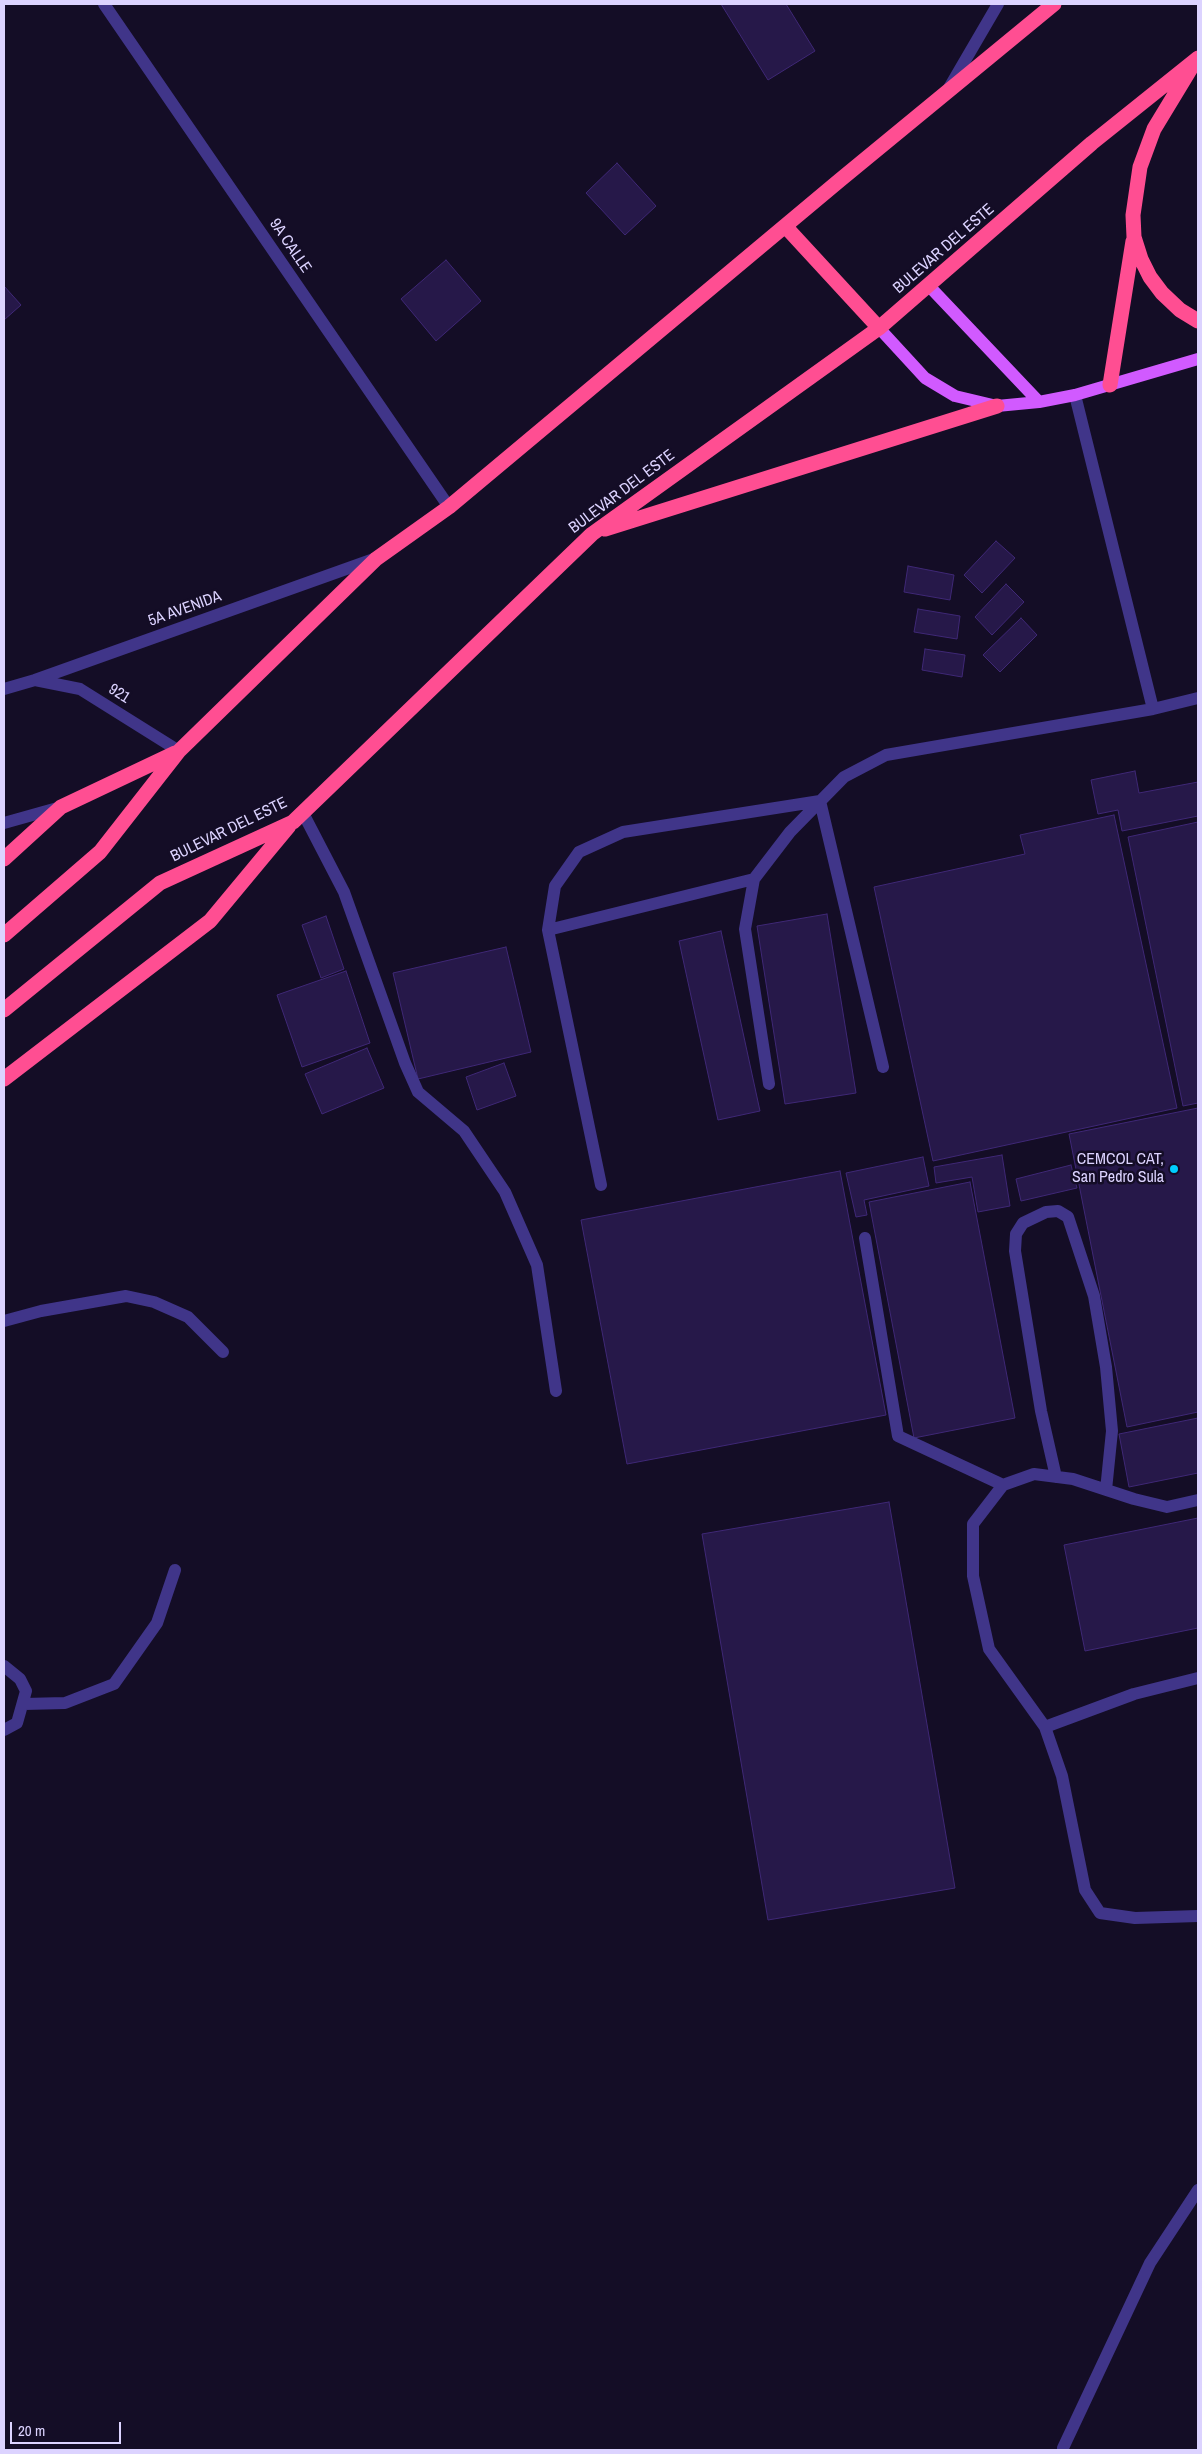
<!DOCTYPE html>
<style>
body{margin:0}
#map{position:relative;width:1202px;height:2454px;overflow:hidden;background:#140d26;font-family:"Archivo Narrow",sans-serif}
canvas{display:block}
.frame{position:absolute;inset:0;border:5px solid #dcd3ff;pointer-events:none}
.scale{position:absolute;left:10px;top:2422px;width:111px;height:22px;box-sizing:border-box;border:2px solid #dcd3ff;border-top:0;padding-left:6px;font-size:15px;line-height:18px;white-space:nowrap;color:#dcd3ff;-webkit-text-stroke:4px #140d26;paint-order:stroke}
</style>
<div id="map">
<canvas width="1202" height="2454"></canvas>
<div class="frame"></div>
<div class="scale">20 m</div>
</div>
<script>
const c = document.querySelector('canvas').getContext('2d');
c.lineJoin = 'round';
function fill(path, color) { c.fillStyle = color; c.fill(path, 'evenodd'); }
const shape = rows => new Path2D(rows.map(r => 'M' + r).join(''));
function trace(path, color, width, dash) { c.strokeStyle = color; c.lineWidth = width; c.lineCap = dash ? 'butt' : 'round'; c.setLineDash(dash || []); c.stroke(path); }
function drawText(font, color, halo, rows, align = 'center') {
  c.font = font + ' "Archivo Narrow",sans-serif'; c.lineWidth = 5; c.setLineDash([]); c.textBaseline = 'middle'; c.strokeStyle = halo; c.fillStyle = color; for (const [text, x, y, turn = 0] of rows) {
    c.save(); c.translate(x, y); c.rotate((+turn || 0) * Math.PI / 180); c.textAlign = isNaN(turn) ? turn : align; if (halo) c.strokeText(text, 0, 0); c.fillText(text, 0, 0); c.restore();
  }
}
const building = shape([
 [721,4,786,4,815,51,768,80,721,4],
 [617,163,656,206,625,235,586,193,617,163],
 [446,260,481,301,436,341,401,299,446,260],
 [4,286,21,305,4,320,4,286],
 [996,541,1015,558,982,593,964,575,996,541],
 [908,566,954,575,950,600,904,592,908,566],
 [1006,584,1024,602,992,635,975,617,1006,584],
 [918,609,960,616,957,639,914,632,918,609],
 [1021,618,1037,635,1000,672,983,655,1021,618],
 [925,649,965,655,962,677,922,670,925,649],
 [1135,771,1139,793,1198,782,1198,816,1122,831,1118,810,1098,814,1091,780,1135,771],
 [1114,815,1177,1108,933,1161,874,887,1025,854,1020,835,1114,815],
 [1198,822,1198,1103,1183,1106,1128,837,1198,822],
 [827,914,856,1093,785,1104,757,926,827,914],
 [326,916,344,969,321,978,302,925,326,916],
 [721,931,760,1111,718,1120,679,941,721,931],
 [506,947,531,1052,418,1079,393,973,506,947],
 [346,971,370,1043,302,1067,277,995,346,971],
 [367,1048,384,1088,322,1114,305,1074,367,1048],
 [504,1063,516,1096,477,1110,466,1077,504,1063],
 [1198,1108,1198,1412,1127,1427,1069,1134,1198,1108],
 [1002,1155,1010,1206,978,1212,972,1177,936,1183,934,1167,1002,1155],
 [923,1157,929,1186,864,1200,867,1215,856,1217,846,1173,923,1157],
 [1071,1165,1077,1188,1021,1201,1016,1179,1071,1165],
 [840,1171,886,1415,627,1464,581,1220,840,1171],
 [970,1182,1015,1418,914,1438,869,1202,970,1182],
 [1198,1418,1198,1473,1129,1487,1119,1434,1198,1418],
 [889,1502,955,1888,768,1920,702,1534,889,1502],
 [1198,1518,1198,1628,1085,1651,1064,1545,1198,1518]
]);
fill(building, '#261849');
trace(building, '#3f2876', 1);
trace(shape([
 [104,4,449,507],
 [949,88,998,4],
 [1075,395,1153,709],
 [35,680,80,689,179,751],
 [4,689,35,680,374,559],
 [303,813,344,892,405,1063,418,1092,464,1131,505,1192,537,1265,556,1391],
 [4,823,61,807],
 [548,930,754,879],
 [769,1084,745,929,754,879,790,832,844,777,886,755,1153,709,1198,698],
 [601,1185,548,930,555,886,579,852,623,832,820,801,883,1067],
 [865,1238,898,1436,1003,1485],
 [4,1321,41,1311,126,1296,154,1302,188,1317,223,1352],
 [1056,1477,1041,1411,1015,1251,1016,1234,1023,1223,1046,1212,1058,1211,1068,1217,1094,1296,1106,1367,1112,1431,1106,1490],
 [1198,1500,1167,1507,1134,1499,1073,1479,1034,1474,1003,1485,973,1524,973,1576,989,1649,1045,1727,1062,1776,1085,1890,1100,1913,1135,1918,1198,1916],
 [4,1666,20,1679,26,1691,17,1723,4,1730],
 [24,1704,65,1703,114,1684,157,1623,175,1570],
 [1045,1727,1134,1694,1198,1678],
 [1063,2448,1150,2263,1198,2190]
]), '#403589', 12);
trace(shape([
 [929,286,1039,402],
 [879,328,925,378,955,396,997,406,1039,402,1075,395,1198,359]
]), '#d15aff', 12);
trace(shape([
 [1191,68,1154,129,1140,167,1133,215,1134,237,1141,259,1150,277,1162,293,1180,310,1198,321],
 [785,226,879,328],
 [1110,385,1133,241],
 [605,529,997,406],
 [4,859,61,807,175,753],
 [4,935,100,852,179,751,376,559,449,507,840,180,1054,4],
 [4,1010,160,883,293,822,592,534,879,328,1092,143,1198,58],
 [4,1079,210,921,289,826]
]), '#ff4e92', 15);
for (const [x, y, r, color] of [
 [1174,1169,5,"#00cdfe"]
]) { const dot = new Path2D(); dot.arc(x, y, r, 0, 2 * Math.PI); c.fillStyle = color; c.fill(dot); trace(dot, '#140d26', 2); }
drawText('16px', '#dcd3ff', '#140d26', [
 ["9A CALLE",290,246,56],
 ["BULEVAR DEL ESTE",944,249,-41],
 ["BULEVAR DEL ESTE",622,492,-37],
 ["5A AVENIDA",185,609,-20],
 ["921",119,694,32],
 ["BULEVAR DEL ESTE",229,830,-26]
]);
drawText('16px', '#dcd3ff', '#140d26', [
 ["CEMCOL CAT,",1164,1160],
 ["San Pedro Sula",1164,1178]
], 'right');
</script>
